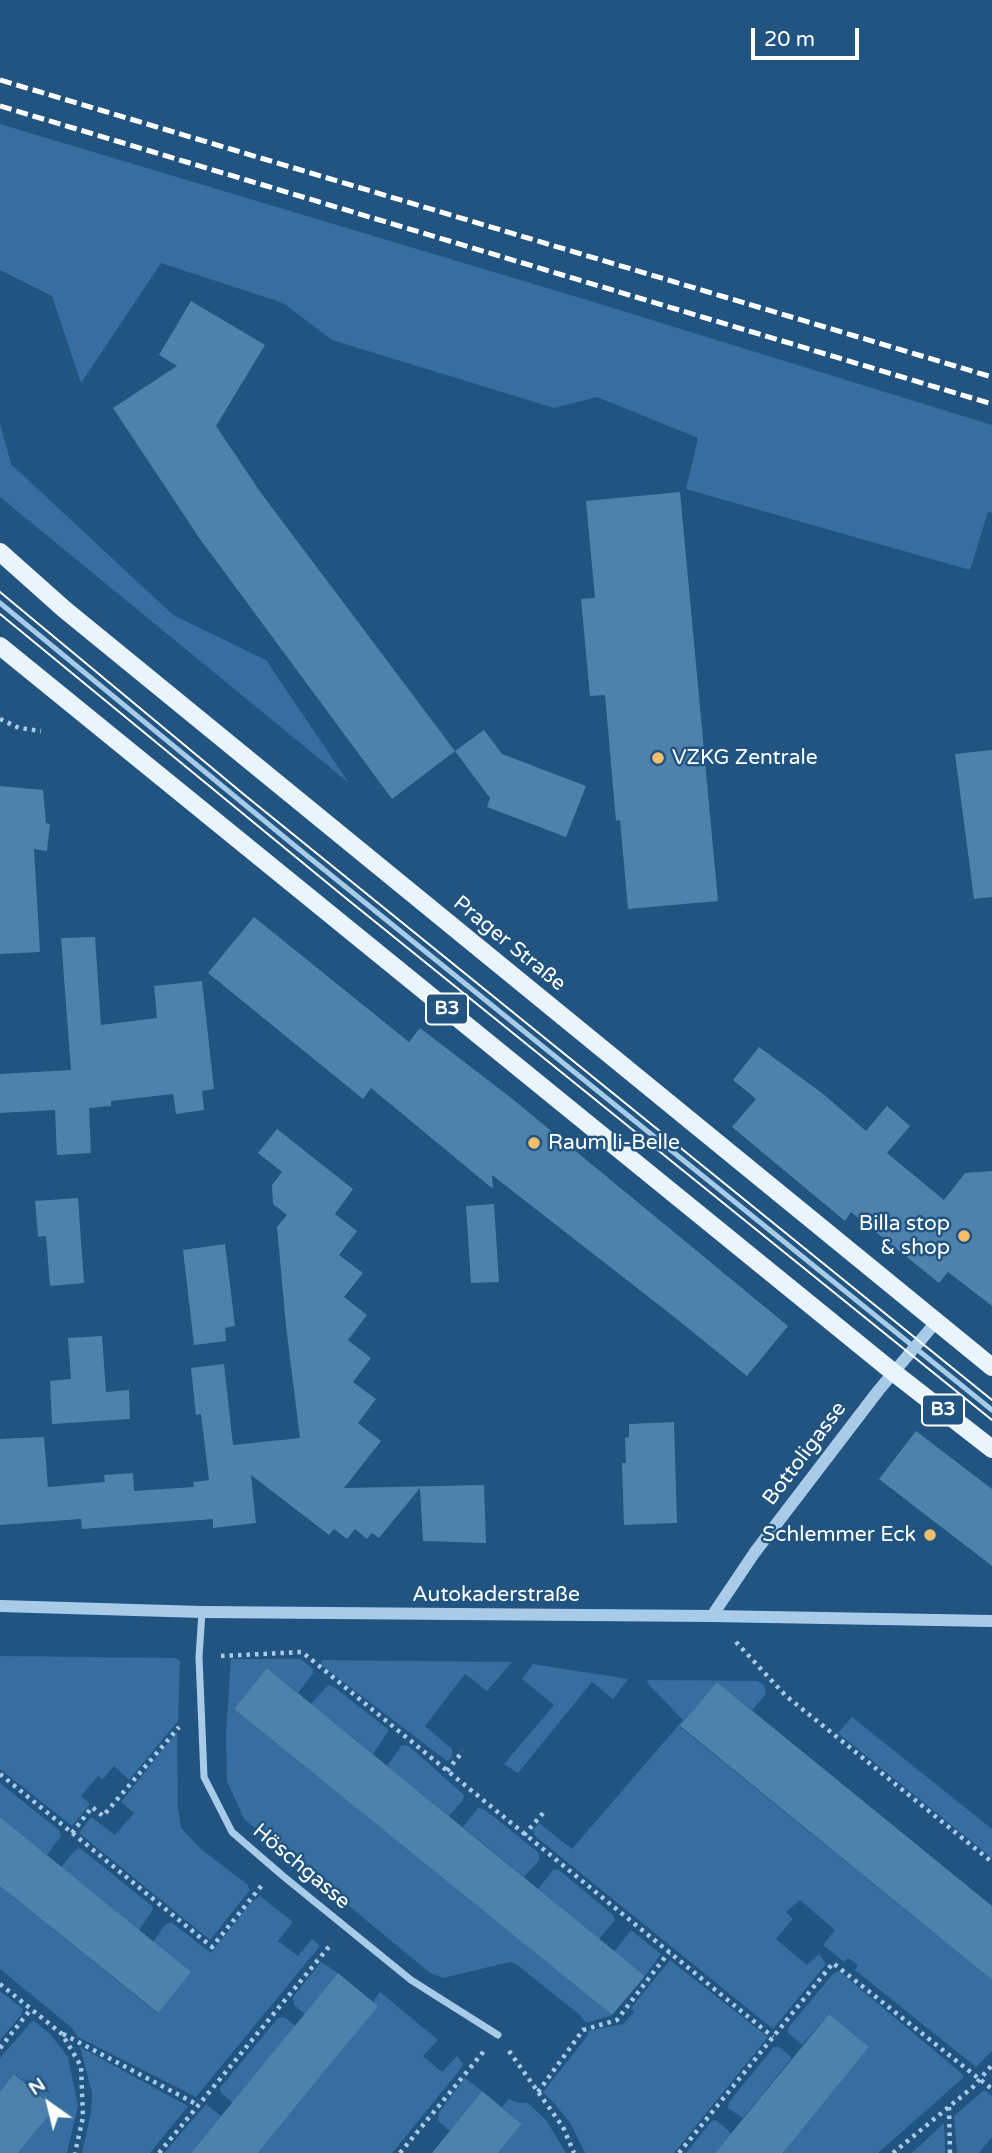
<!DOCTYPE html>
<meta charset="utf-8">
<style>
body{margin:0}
#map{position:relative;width:992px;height:2153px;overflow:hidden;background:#215481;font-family:"Varela Round",sans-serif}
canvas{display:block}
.north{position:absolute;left:14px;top:2069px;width:70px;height:70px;-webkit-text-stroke:5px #215481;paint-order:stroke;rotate:326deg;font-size:19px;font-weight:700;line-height:28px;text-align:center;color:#fff}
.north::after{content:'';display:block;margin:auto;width:24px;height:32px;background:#fff;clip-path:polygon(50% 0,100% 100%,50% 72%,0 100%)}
.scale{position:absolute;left:751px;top:28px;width:108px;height:32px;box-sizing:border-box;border:4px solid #fff;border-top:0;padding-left:9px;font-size:21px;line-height:24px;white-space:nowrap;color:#fff;-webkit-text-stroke:5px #215481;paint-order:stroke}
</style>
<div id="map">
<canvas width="992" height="2153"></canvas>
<div class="north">N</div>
<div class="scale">20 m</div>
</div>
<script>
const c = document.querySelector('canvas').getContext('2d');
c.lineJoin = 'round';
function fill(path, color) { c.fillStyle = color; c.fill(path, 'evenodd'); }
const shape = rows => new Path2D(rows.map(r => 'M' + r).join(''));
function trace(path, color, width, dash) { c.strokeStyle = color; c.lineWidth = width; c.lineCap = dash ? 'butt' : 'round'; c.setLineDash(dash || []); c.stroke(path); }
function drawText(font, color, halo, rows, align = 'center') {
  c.font = font + ' "Varela Round",sans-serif'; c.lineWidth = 5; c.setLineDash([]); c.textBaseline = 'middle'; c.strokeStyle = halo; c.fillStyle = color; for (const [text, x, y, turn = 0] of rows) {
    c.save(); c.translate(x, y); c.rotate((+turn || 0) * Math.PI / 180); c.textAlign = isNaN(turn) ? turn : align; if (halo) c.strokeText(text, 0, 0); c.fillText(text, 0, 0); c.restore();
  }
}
fill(shape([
 [0,124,587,300,992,425,992,513,988,512,970,570,686,489,698,438,597,397,554,408,332,340,283,303,161,263,81,383,52,296,0,270],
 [0,423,11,464,173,615,266,660,349,783,0,497],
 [0,1656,176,1658,180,1661,178,1721,129,1780,114,1766,103,1779,98,1776,81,1796,90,1804,72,1826,0,1769],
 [231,1659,301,1659,313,1669,313,1673,298,1693,267,1668,234,1709,612,2015,586,2023,580,2015,517,1965,510,1962,443,1978,430,1973,244,1819,227,1781,226,1732],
 [322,1660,512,1662,487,1691,465,1674,425,1726,452,1749,452,1757,447,1761,321,1665],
 [533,1664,628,1679,613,1699,592,1682,518,1773,504,1764,554,1705,522,1679],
 [647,1680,758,1681,764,1685,766,1694,752,1710,717,1682,680,1727,992,1980,992,2051,976,2067,855,1970,858,1965,848,1958,844,1962,823,1945,835,1930,800,1900,786,1912,793,1919,776,1939,807,1965,819,1954,826,1964,773,2029,535,1836,533,1830,539,1823,572,1849,683,1720,648,1684],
 [328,1685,334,1687,389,1730,373,1754,311,1704],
 [852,1717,992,1829,992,1858,838,1733],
 [177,1732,178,1808,181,1828,202,1850,247,1884,250,1890,210,1940,79,1833,91,1817,115,1835,134,1813,121,1802],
 [402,1745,409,1746,464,1795,463,1800,449,1816,387,1766],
 [0,1783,60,1831,61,1836,47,1855,0,1817],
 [478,1808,484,1809,539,1853,539,1860,524,1877,463,1827],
 [80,1848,152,1906,153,1910,139,1930,61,1867,75,1850],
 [554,1869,559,1870,613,1915,615,1920,599,1939,538,1889],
 [0,1886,157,2013,190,1972,153,1942,165,1925,171,1922,211,1953,252,1901,260,1896,293,1922,278,1941,298,1956,312,1939,320,1946,196,2097,78,2037,72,2028,0,1969],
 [631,1930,661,1954,645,1976,614,1952],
 [670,1960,768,2037,674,2153,585,2153,571,2124,554,2103,543,2092,588,2035,588,2031,623,2024,634,2012,631,2008],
 [321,1962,338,1973,305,2014,294,2005,293,1997],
 [839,1971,960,2072,964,2077,878,2153,783,2153,869,2047,829,2014,802,2045,788,2033,788,2028,833,1974],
 [0,1991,23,2009,21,2015,0,2040],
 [380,1992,438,2040,423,2056,442,2072,457,2056,463,2064,459,2071,392,2153,258,2153,377,2006,373,2002],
 [284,2017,296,2026,233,2103,221,2093,220,2088,278,2018],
 [33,2020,50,2034,68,2057,78,2106,67,2153,18,2153,55,2108,15,2074,0,2092,0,2058],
 [778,2046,792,2058,743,2118,728,2108,729,2102,773,2048],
 [80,2047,188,2106,150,2153,82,2153,91,2113,92,2093],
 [465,2078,482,2091,450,2131,438,2121,439,2112],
 [984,2090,992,2096,992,2137,979,2153,957,2153,954,2116],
 [509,2099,519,2103,528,2103,546,2120,566,2153,498,2153,522,2124,502,2107],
 [206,2104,221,2116,191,2153,164,2153],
 [716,2120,731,2133,715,2153,686,2153,712,2121],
 [944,2123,945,2153,912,2153]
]), '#356e9f');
fill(shape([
 [191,301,265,345,216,426,261,493,455,751,392,799,200,539,113,408,177,366,159,355],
 [680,492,718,901,628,909,620,820,616,821,605,695,590,696,581,599,595,598,586,501],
 [484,730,502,754,586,786,566,837,487,807,490,798,455,751],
 [992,750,992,897,974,899,955,754],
 [0,786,43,790,46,823,50,824,47,851,34,849,40,952,0,954],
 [254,917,409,1042,420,1028,510,1097,788,1326,747,1376,673,1316,492,1175,493,1189,371,1088,363,1099,208,973],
 [95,937,101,1025,157,1018,154,986,202,981,214,1089,202,1091,204,1110,176,1114,173,1094,111,1101,111,1106,89,1108,91,1153,57,1155,55,1110,0,1113,0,1074,71,1070,61,938],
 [759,1047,822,1093,866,1131,887,1106,910,1126,887,1153,944,1200,965,1173,992,1171,992,1306,948,1272,939,1283,851,1212,845,1221,732,1127,756,1099,733,1080],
 [277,1129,353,1189,335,1214,357,1231,339,1255,363,1273,344,1297,367,1315,348,1340,371,1358,353,1382,376,1399,358,1423,381,1441,344,1488,484,1485,486,1543,423,1541,420,1488,379,1538,372,1533,367,1539,355,1529,347,1539,334,1529,329,1535,251,1475,256,1523,213,1528,213,1519,82,1529,81,1519,0,1525,0,1439,44,1437,48,1487,105,1482,104,1475,133,1473,134,1491,194,1487,193,1482,209,1480,201,1414,196,1415,191,1368,224,1364,233,1445,300,1438,286,1326,277,1227,287,1215,273,1204,272,1185,282,1172,258,1153],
 [78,1198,84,1283,50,1286,46,1236,38,1237,35,1201],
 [494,1204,499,1282,471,1283,466,1206],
 [225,1244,235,1326,225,1328,226,1341,194,1345,183,1250],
 [102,1336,106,1392,129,1390,130,1419,52,1424,50,1381,71,1379,68,1338],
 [674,1422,677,1523,624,1525,622,1463,626,1463,625,1438,629,1437,629,1424],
 [916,1431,992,1489,992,1566,879,1479],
 [267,1668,645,1976,612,2015,234,1709],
 [717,1682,992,1906,992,1980,680,1726],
 [0,1817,191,1972,158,2013,0,1886],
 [338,1973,378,2006,305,2095,258,2153,191,2153],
 [829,2014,869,2047,783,2153,715,2153],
 [14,2074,55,2108,18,2153,0,2153,0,2092],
 [482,2091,522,2124,498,2153,432,2153]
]), '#4e81ac');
trace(shape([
 [0,719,19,728,41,731],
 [736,1642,786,1696,992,1862],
 [221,1656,302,1652,773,2037],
 [447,1771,463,1751],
 [0,1774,212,1947,262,1885],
 [72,1833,92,1807,103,1816,179,1727],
 [524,1835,544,1812],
 [0,1984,62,2034,81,2066,83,2117,75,2153],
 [63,2034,198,2105],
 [0,2048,31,2009],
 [509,2051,563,2127,574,2153],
 [538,2092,583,2030,617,2020,669,1952],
 [949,2107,950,2153],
 [159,2153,332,1943],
 [400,2153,484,2051],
 [679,2153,833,1963,992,2089],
 [893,2153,973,2087,992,2065]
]), '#a8cbe8', 4.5, [3.5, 5]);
trace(shape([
 [0,603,295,846,992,1410]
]), '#a8cbe8', 5);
trace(shape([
 [202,1612,199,1657,204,1777,232,1832,283,1876,411,1980,498,2035]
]), '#a8cbe8', 7);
trace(shape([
 [0,1606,202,1612,712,1616,992,1621],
 [712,1616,755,1552,878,1391,936,1322]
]), '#a8cbe8', 12);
trace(shape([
 [0,552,64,609,992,1367],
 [0,646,893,1372,992,1449]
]), '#eaf4fd', 18);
trace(shape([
 [0,592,247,797,992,1400],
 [0,614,342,895,992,1420]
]), '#fff', 2);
trace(shape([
 [0,80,992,377],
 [0,106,992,404]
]), '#fff', 5, [12, 5]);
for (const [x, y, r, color] of [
 [658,758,7,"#f4bf6a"],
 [534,1143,7,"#f4bf6a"],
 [964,1236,7,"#f4bf6a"],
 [930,1535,7,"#f4bf6a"]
]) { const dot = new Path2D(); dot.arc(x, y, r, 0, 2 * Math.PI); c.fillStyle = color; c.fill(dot); trace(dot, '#215481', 2.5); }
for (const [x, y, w] of [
 [447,1009,42],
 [943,1410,42]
]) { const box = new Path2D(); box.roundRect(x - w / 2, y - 15.5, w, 31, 5); c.fillStyle = '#215481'; c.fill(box); trace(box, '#fff', 2); }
drawText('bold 19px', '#fff', null, [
 ["B3",447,1009],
 ["B3",943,1410]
]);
drawText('21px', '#fff', '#215481', [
 ["VZKG Zentrale",672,758],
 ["Raum li-Belle",548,1143],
 ["Billa stop",950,1224,"right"],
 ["& shop",950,1248,"right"],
 ["Schlemmer Eck",916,1535,"right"]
], 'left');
drawText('21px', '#fff', '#215481', [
 ["Prager Straße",509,944,39],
 ["Bottoligasse",805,1454,-53],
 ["Autokaderstraße",496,1595],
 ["Höschgasse",301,1867,40]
]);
</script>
